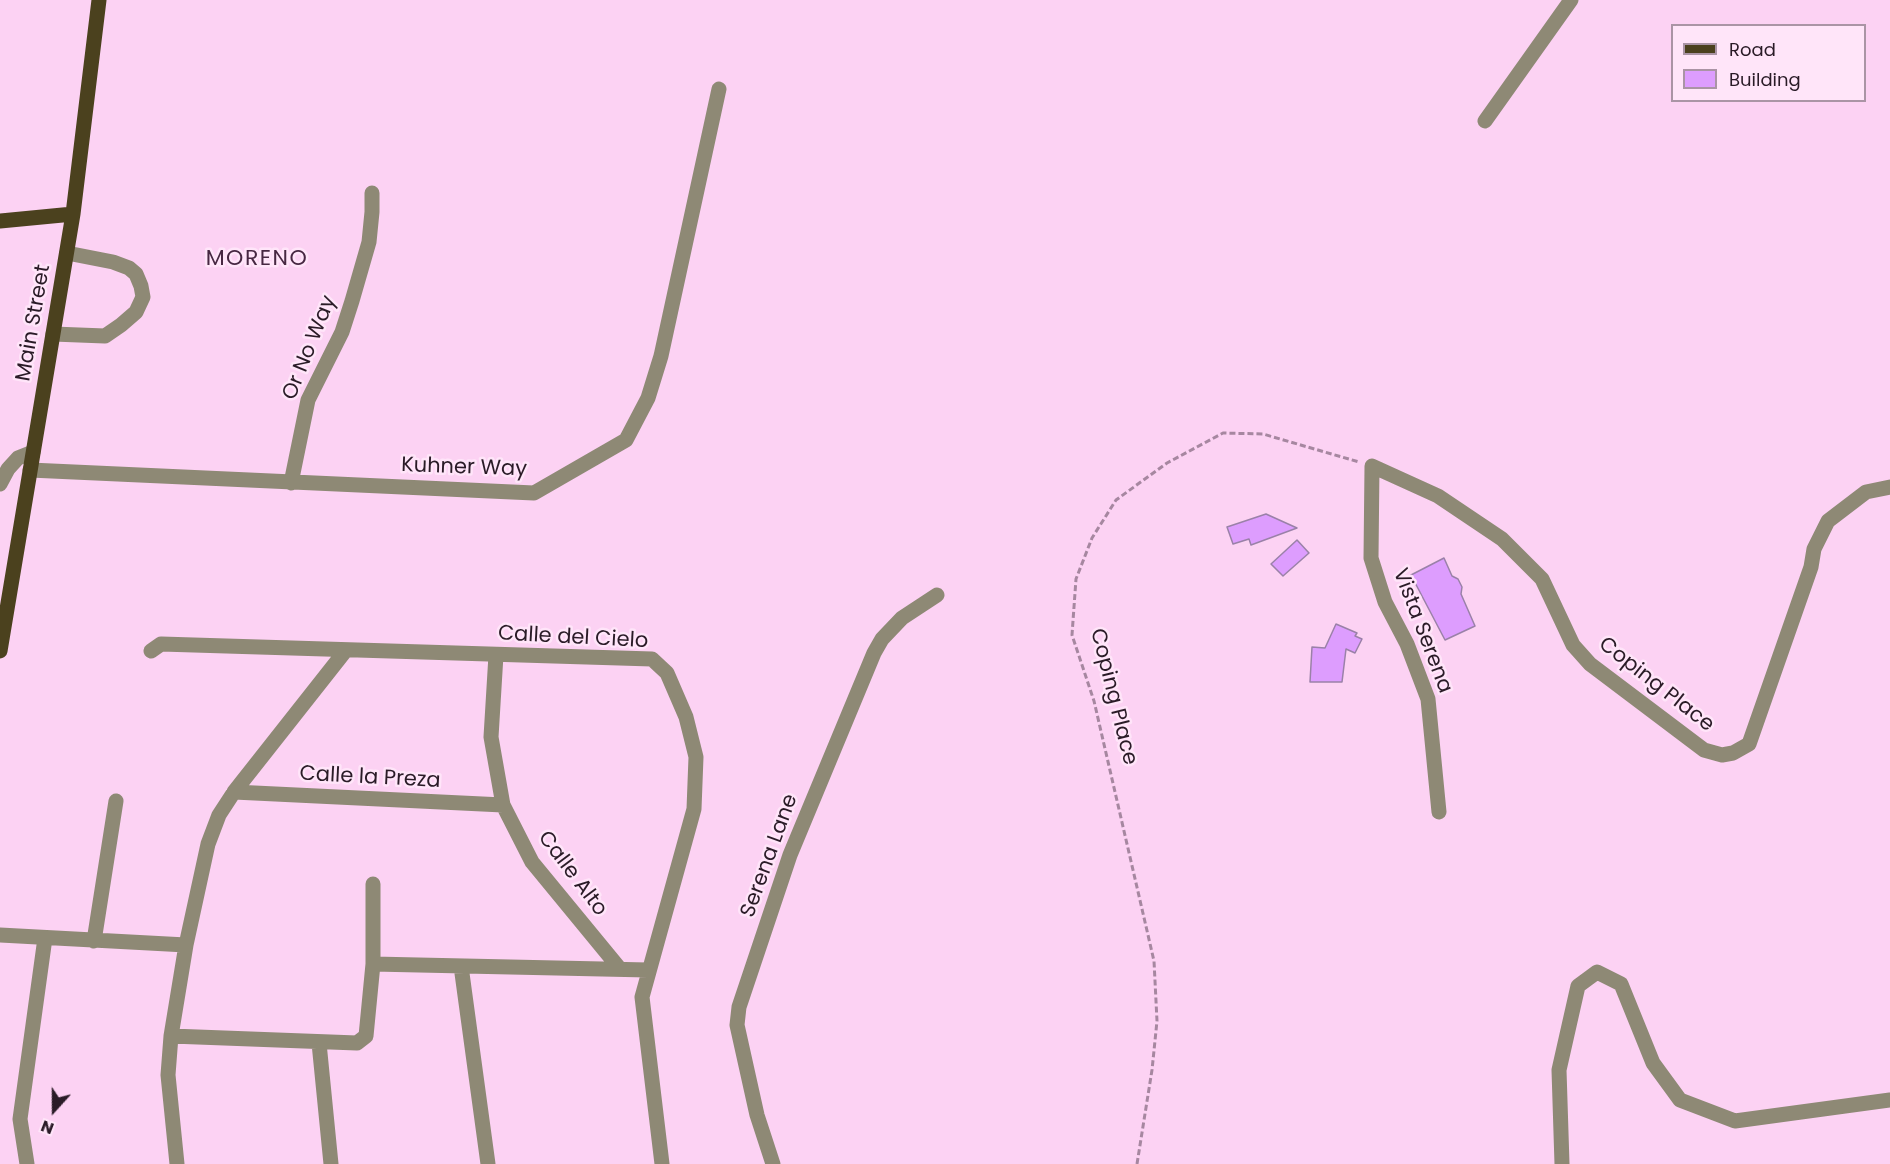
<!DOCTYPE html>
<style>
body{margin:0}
#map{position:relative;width:1890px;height:1164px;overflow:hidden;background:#fcd2f3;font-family:Poppins,sans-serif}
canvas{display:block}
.legend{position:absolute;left:1671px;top:24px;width:195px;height:78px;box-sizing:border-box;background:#ffe5f9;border:2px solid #aa94a5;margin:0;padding:8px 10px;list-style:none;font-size:18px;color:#2a1b27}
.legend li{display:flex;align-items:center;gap:12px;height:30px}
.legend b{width:30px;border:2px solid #aa94a5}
.north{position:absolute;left:24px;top:1080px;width:60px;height:60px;-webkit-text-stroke:4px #ffe5f9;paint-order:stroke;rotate:201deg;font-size:16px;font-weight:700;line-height:24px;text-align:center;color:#2a1b27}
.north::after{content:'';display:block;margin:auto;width:21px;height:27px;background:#2a1b27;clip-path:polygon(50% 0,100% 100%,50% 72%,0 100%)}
</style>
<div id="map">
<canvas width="1890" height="1164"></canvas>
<ul class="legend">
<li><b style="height:8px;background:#4b411e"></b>Road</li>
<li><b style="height:16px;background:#dd9dfe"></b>Building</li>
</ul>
<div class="north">N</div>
</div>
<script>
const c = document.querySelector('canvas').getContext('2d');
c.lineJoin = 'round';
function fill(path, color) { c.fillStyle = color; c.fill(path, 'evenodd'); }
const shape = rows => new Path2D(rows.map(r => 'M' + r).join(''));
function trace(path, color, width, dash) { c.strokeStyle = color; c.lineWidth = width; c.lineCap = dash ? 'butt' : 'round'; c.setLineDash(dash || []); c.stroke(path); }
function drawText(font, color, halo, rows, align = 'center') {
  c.font = font + ' Poppins,sans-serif'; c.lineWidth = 5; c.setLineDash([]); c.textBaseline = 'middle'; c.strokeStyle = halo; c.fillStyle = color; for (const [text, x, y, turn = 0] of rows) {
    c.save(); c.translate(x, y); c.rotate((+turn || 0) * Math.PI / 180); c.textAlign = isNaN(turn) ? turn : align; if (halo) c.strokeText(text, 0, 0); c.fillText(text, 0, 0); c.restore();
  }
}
const building = shape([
 [1266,514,1297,528,1251,545,1249,539,1233,544,1227,527,1266,514],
 [1297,540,1309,553,1283,576,1271,564,1297,540],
 [1444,558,1452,576,1458,579,1462,587,1461,594,1475,626,1445,640,1411,575,1444,558],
 [1336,624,1357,633,1355,636,1362,639,1355,653,1346,649,1342,682,1310,682,1312,647,1325,648,1336,624]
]);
fill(building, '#dd9dfe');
trace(building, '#9a81a8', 1.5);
trace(shape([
 [1137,1164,1152,1070,1157,1021,1154,961,1094,701,1072,635,1076,579,1092,538,1116,500,1167,463,1223,433,1263,434,1359,462]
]), '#a687a0', 3, [6, 3]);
trace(shape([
 [1485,121,1571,0],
 [53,334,105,336,121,325,136,312,143,297,141,286,136,274,129,268,113,262,67,253],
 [30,470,534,493,626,440,648,398,661,356,719,89],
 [291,483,308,400,342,332,352,301,369,242,372,212,372,193],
 [0,484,8,469,18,458,33,452],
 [151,651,161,644,652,659,667,673,686,717,696,757,694,809,642,997,662,1164],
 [496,655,491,737,503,805,532,862,620,969],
 [234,792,503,805],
 [1439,812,1428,699,1407,644,1385,602,1371,558,1372,466,1438,496,1502,539,1542,579,1573,645,1590,664,1704,750,1722,755,1733,753,1749,744,1811,567,1814,549,1828,521,1866,492,1890,487],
 [0,935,186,945],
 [94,941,116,801],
 [373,964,648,970],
 [461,966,488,1164],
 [171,1036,357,1043,366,1036,373,964,373,884],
 [319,1043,331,1164],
 [27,1164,20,1119,45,938],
 [177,1164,168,1075,171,1036,186,945,208,844,219,815,234,792,346,650],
 [773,1164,757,1115,737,1025,739,1007,790,855,874,653,882,639,902,618,937,595],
 [1562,1164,1559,1070,1578,986,1597,972,1621,984,1653,1063,1680,1100,1735,1121,1890,1100]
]), '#8e8975', 15);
trace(shape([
 [0,221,73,214],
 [0,651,73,214,99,0]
]), '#4b411e', 15);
drawText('21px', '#2a1b27', '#ffe5f9', [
 ["Main Street",34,323,-80],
 ["Or No Way",310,348,-68],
 ["Kuhner Way",464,468,2],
 ["Vista Serena",1422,631,69],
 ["Calle del Cielo",573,638,3],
 ["Coping Place",1656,685,38],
 ["Coping Place",1113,697,76],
 ["Calle la Preza",370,778,3],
 ["Serena Lane",770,856,-70],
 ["Calle Alto",572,874,53]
]);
c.letterSpacing = '1.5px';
drawText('22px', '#472742', '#ffe5f9', [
 ["MORENO",257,259]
]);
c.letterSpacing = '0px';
</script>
